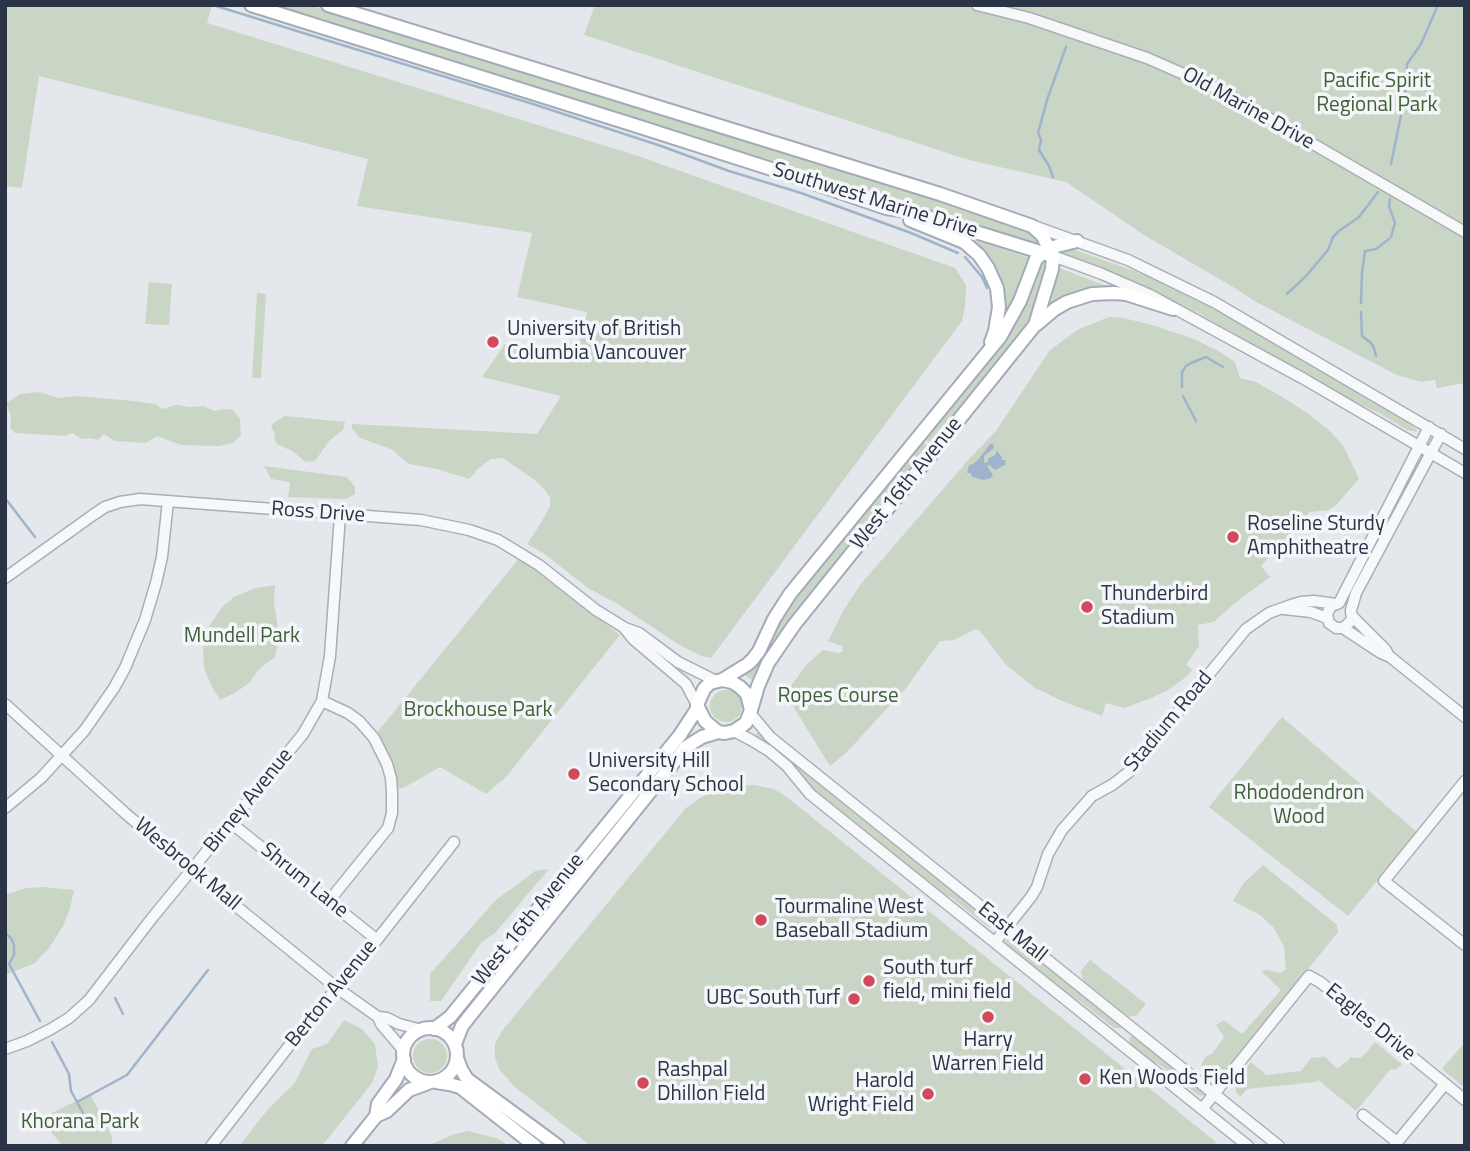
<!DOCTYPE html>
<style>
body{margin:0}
#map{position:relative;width:1470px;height:1151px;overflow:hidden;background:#e4e7ec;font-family:"Titillium Web",sans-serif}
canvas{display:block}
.frame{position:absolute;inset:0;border:7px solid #2b3445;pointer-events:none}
</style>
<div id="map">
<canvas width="1470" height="1151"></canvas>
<div class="frame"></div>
</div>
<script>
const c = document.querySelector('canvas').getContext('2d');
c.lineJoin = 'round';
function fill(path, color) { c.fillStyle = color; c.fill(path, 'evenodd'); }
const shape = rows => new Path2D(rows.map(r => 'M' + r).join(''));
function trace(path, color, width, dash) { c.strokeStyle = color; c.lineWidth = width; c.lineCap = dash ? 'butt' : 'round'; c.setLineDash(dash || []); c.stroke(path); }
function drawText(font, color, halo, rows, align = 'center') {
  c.font = font + ' "Titillium Web",sans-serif'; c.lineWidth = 7; c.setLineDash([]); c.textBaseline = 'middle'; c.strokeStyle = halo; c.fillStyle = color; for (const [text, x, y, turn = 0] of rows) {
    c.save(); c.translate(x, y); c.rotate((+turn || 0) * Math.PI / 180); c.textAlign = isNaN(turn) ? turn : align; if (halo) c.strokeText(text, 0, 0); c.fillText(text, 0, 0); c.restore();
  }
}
fill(shape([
 [5,5,212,5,207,23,635,155,955,268,966,285,965,306,962,321,711,658,701,656,681,646,616,603,588,588,543,553,527,544,541,523,550,506,550,498,545,490,536,481,503,458,491,459,480,467,469,479,437,469,409,464,391,449,360,438,352,429,352,424,537,434,561,396,482,377,505,344,578,349,587,312,517,297,532,233,357,206,368,159,39,76,22,188,5,186],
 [267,5,310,5,774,149,1017,225,1026,229,1038,237,1042,247],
 [595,5,1465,5,1465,383,1437,388,1435,380,1421,382,1397,375,1256,302,1233,287,1144,235,1066,182,969,160,670,63,669,64,668,62,584,35],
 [974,242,980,242,1033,259,1019,300,1006,315,1005,292,1000,275,993,261],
 [1070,248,1165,282,1281,345,1399,415,1416,429,1417,432,1407,430,1379,413,1338,394,1200,314,1170,299,1136,283,1057,252],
 [1042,262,1048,265,1030,320,1022,334,934,446,924,438],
 [1059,268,1093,281,1109,287,1049,309],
 [149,282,172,284,169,325,145,324],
 [257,293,266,294,261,378,252,378],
 [1109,317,1123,318,1149,324,1191,338,1217,350,1235,362,1240,378,1256,382,1282,397,1306,412,1329,430,1344,447,1359,479,1336,505,1329,510,1310,512,1261,566,1270,577,1235,603,1214,622,1198,625,1199,646,1186,665,1192,670,1186,677,1168,690,1149,699,1124,708,1106,703,1102,716,1062,701,1035,688,1006,665,980,631,976,629,954,640,940,641,907,687,846,753,830,766,794,708,791,686,807,664,823,650,839,653,843,651,842,646,828,641,842,613,860,585,969,459,996,431,1050,350,1079,329],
 [39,392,59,398,78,396,133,401,155,404,162,409,176,405,190,407,203,406,215,411,224,409,233,410,240,419,241,436,233,443,219,446,181,445,157,436,146,443,115,441,104,434,98,440,91,438,82,439,72,433,66,436,15,433,10,428,11,416,6,403,20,394],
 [285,416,345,422,343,430,329,441,315,461,306,462,292,451,277,444,274,438,275,434,271,426,275,422],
 [922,441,931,449,762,665,753,681,745,675,757,665,762,658,779,623,791,603],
 [264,466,347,477,355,487,355,494,346,499,288,497,290,482,271,479],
 [520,557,542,572,620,635,506,777,486,794,440,767,405,787,395,790,375,735],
 [275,585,274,602,278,629,278,644,275,657,260,668,249,683,235,693,220,700,212,687,204,668,203,653,204,641,208,628,222,607,234,597,256,588],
 '710 706a16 16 0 1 1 32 0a16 16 0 1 1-32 0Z',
 [1282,717,1417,832,1348,916,1209,807],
 [758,732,765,740,994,923,994,926,992,927,988,927,952,898,937,891,819,797,754,736],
 [755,785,773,789,783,794,1216,1142,1213,1146,591,1146,515,1087,499,1069,495,1057,495,1044,502,1031,686,808,703,796,718,790,734,786],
 [1263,865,1337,925,1338,932,1222,1076,1214,1079,1208,1077,1201,1066,1205,1057,1212,1054,1224,1037,1216,1025,1224,1020,1242,1034,1281,990,1261,971,1267,970,1281,973,1286,969,1284,947,1274,928,1260,915,1233,901,1243,884],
 [549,869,496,932,481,943,441,1001,430,1001,430,974,496,900,535,871],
 [43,887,74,890,70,909,63,926,50,947,35,963,5,975,5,895,26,888],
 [1009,937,1011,938,1124,1028,1114,1028,1081,1002,1054,985,1008,948,1005,941],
 [1090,960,1146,1004,1137,1015,1129,1017,1084,981,1082,977,1081,971],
 [344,1020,362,1029,375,1044,378,1067,372,1083,322,1146,239,1146,269,1108,294,1084,312,1049,327,1044],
 [1132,1036,1135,1037,1206,1094,1206,1096,1198,1095,1160,1065,1143,1057,1130,1046,1129,1038],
 '413 1056a17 17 0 1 1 34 0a17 17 0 1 1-34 0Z',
 [1375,1042,1402,1064,1397,1069,1390,1070,1356,1111,1318,1080,1316,1082,1247,1089,1240,1097,1236,1092,1235,1082,1251,1062,1266,1075,1301,1071,1312,1057,1318,1058,1324,1056,1337,1068,1340,1067,1342,1064,1348,1061,1350,1057,1360,1058,1364,1055],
 [1465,1042,1465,1088,1442,1069],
 [90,1094,111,1134,113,1146,63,1146,40,1119],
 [468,1131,499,1139,509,1146,427,1146,452,1135]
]), '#c9d6c5');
fill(shape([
 [990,444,993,444,994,448,984,456,984,463,988,462,988,459,995,455,997,451,1002,457,1002,460,1006,460,1005,465,995,470,989,465,987,466,993,475,991,478,984,480,972,477,971,473,967,473,969,465,973,464,978,460]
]), '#9fb4cc');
trace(shape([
 [213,5,533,104,661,146,729,171,801,193,911,233,958,253],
 [1391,164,1405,96,1407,64,1421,44,1438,5],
 [1053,177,1049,166,1039,150,1041,140,1038,133,1047,100,1066,47],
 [1390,199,1389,206,1395,223,1391,237],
 [965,257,982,277,987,288],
 [1287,294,1307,275,1328,250,1333,237,1339,231,1359,217,1378,192],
 [1361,303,1362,273,1365,251,1376,249,1389,239],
 [1361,312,1362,336,1371,343,1374,348,1376,356],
 [1182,387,1182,372,1186,366,1191,363,1206,357,1223,367],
 [1183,396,1196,421],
 [5,445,5,452],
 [5,457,5,463],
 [5,492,5,493],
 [5,498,35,537],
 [5,933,11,938,14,945,14,955,9,964,40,1021],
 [115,998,123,1014],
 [52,1042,69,1074,71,1091,83,1113],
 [77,1102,127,1075,208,970]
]), '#9fb4cc', 2.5);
const minor = shape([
 [977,5,1029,18,1147,58,1220,90,1465,232],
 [1034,226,1128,260,1214,302,1465,449],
 [1053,256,1102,274,1150,295,1304,379,1465,473],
 [5,578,93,515,105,507,120,502,140,499,421,520,469,530,498,540,539,565,596,610,625,628,639,633,678,662,716,681],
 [1339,603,1429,427],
 [1337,604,1331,606,1327,614,1329,623,1336,628,1343,628,1381,653,1388,656],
 [1284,609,1311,612,1327,618],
 [1351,610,1356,593,1441,434],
 [1352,616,1385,649,1389,656,1465,717],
 [1343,628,1352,620,1351,612],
 [625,629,633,639,686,684,697,705],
 [322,701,348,713,359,721,374,738,387,764,391,778,392,793,392,813,388,828,329,901],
 [5,704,125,813,199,876,337,988,378,1017,387,1018,399,1024,422,1030],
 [750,713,770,737,1279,1146],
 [734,731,751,740,769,751,787,766,810,794,1248,1146],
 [1465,781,1384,881,1465,945],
 [5,808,41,778,84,731,114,688,125,668,145,620,156,583,162,557,168,501],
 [231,823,376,939],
 [995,942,1031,897,1037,887,1048,854,1062,830,1092,796,1112,785,1129,772,1246,629,1269,613,1291,605,1301,602,1314,601,1336,604],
 [378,1017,381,1024,404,1051],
 [5,1049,27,1041,51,1029,69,1018,89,1000,152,918,303,734,322,701,330,656,340,515],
 [1202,1109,1309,976,1320,982,1465,1100],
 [1363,1115,1397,1142],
 [211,1146,296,1037,369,950,454,842],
 [1394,1146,1445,1084]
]);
const major = shape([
 [251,5,634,125,787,174,886,208,908,211,1053,256],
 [328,5,940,194,1032,226,1042,235,1053,256],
 [910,220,964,242,979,255,988,268,997,288,999,307,995,331,991,342],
 [1036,325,1055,309,1067,302,1092,294,1114,293,1126,294,1173,309],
 [722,680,748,664,753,659,759,651,774,619,790,594,1000,337,1020,301,1036,259,1049,248,1077,241],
 [722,680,732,682,740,687,747,694,751,710,746,723,734,731,725,733,718,732,705,721,697,705,704,689,710,683,722,680],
 [751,710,758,686,768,663,794,625,1035,325,1052,269,1053,256],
 '403 1055a27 27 0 1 1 54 0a27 27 0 1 1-54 0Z',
 [434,1029,450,1017,680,735,697,709],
 [455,1044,462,1026,469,1017,686,747,702,737,718,732],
 [457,1058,461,1069,467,1079,558,1146],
 [436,1082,449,1084,460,1087,535,1146],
 [376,1116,378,1104,396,1079,404,1059],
 [352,1146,376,1116,387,1111,409,1090,428,1083]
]);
trace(minor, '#a9aeb7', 13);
trace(major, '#a3abb8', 16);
trace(minor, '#f7f8fa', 10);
trace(major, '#fff', 12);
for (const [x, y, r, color] of [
 [493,342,7,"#d1495b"],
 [1233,537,7,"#d1495b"],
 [1087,607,7,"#d1495b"],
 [574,774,7,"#d1495b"],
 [761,920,7,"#d1495b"],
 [869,981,7,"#d1495b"],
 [854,999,7,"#d1495b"],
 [988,1017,7,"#d1495b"],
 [1085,1079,7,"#d1495b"],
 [643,1083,7,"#d1495b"],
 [928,1094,7,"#d1495b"]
]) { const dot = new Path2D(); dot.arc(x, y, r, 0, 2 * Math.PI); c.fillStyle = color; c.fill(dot); trace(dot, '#f4f6f9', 2.5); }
drawText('21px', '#3f6138', '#f4f6f9', [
 ["Pacific Spirit",1377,82],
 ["Regional Park",1377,106],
 ["Mundell Park",242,637],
 ["Ropes Course",838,697],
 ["Brockhouse Park",478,711],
 ["Rhododendron",1299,794],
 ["Wood",1299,818],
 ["Khorana Park",80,1123]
]);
drawText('21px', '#2b3445', '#f4f6f9', [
 ["Old Marine Drive",1248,109,29],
 ["Southwest Marine Drive",875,201,17],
 ["West 16th Avenue",907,484,-51],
 ["Ross Drive",318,513,4],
 ["Stadium Road",1169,722,-50],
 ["Birney Avenue",249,801,-51],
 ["Wesbrook Mall",187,865,40],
 ["Shrum Lane",304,881,39],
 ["West 16th Avenue",529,920,-51],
 ["East Mall",1012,933,39],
 ["Berton Avenue",332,994,-51],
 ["Eagles Drive",1370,1023,39]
]);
drawText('21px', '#2b3445', '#f4f6f9', [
 ["University of British",507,330],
 ["Columbia Vancouver",507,354],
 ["Roseline Sturdy",1247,525],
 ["Amphitheatre",1247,549],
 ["Thunderbird",1101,595],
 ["Stadium",1101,619],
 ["University Hill",588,762],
 ["Secondary School",588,786],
 ["Tourmaline West",775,908],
 ["Baseball Stadium",775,932],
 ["South turf",883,969],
 ["field, mini field",883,993],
 ["UBC South Turf",840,999,"right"],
 ["Harry",988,1041,"center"],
 ["Warren Field",988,1065,"center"],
 ["Rashpal",657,1071],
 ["Dhillon Field",657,1095],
 ["Ken Woods Field",1099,1079],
 ["Harold",914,1082,"right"],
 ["Wright Field",914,1106,"right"]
], 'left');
</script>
